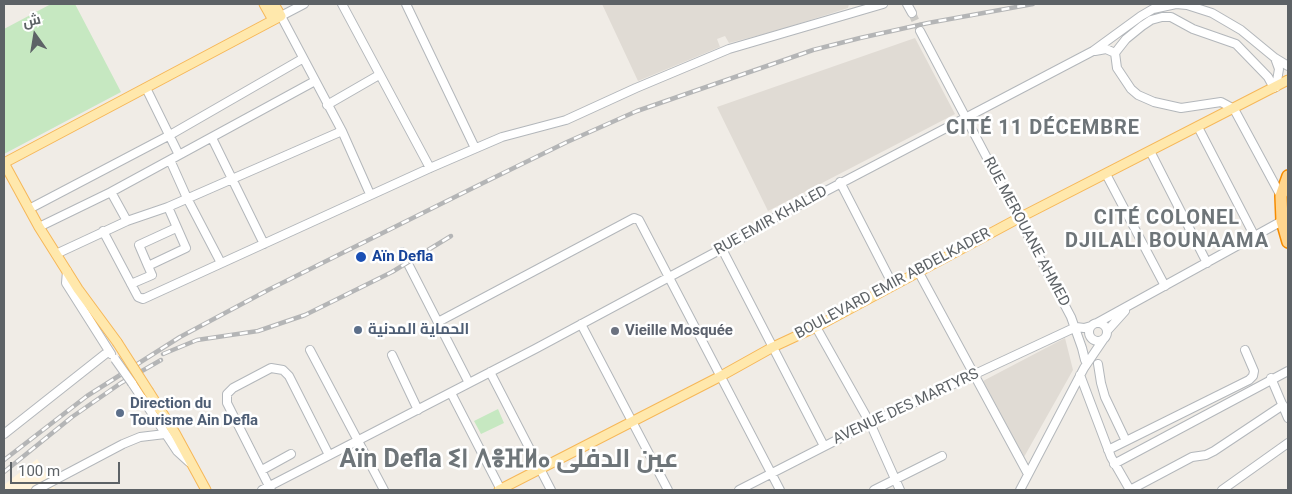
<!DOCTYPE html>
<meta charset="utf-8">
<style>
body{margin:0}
#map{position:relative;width:1292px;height:494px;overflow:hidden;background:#f0ece6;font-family:Roboto,Cairo,sans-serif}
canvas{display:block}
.frame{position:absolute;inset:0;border:5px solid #5d6266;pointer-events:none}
.north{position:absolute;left:10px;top:10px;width:50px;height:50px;-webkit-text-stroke:4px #fff;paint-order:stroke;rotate:347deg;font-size:14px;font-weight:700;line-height:20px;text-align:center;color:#5d6266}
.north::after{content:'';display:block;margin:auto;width:18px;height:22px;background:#5d6266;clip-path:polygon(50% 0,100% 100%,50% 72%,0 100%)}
.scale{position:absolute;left:10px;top:462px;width:110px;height:22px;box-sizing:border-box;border:2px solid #5d6266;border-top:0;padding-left:6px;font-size:15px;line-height:18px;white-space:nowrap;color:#5d6266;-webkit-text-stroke:4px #fff;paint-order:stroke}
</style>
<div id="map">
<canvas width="1292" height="494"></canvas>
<div class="frame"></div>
<div class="north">ش</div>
<div class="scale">100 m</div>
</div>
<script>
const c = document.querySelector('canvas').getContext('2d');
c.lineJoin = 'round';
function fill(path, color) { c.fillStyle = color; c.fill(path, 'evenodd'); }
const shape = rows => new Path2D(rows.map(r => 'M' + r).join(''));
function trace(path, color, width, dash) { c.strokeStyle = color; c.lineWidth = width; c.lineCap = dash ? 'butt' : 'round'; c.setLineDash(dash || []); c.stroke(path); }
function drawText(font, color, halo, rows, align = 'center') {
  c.font = font + ' Roboto,Cairo,"Noto Sans Tifinagh",sans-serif'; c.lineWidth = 5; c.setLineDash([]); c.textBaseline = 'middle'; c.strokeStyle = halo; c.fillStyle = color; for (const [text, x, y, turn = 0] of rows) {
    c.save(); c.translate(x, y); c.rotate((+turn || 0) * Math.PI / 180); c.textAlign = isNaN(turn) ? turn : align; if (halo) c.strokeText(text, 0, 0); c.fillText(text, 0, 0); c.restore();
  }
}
fill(shape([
 [37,459,56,490,4,490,4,485]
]), '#fff3dc');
fill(shape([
 [602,4,849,4,848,8,776,31,729,43,725,36,717,39,720,47,638,81],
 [915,38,955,114,768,211,717,107],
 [1065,338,1073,370,1024,457,983,381]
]), '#e0dbd4');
fill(shape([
 [51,4,75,4,121,92,4,154,4,29],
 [498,409,504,423,481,434,474,421]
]), '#c6e8c1');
trace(shape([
 [912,13,920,31]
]), '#cbcac6', 8, [8, 4]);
const minor = shape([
 [304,4,281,16,342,131,370,194],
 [342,4,430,168],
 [406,4,475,148],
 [907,4,912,13],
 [920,31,1071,317,1082,348,1085,360],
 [1095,51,1106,49,1115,53,1117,68,1131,89,1138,95,1154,102,1181,108,1221,102,1234,109,1281,196],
 [1115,53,1126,39,1142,26,1151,20,1162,17,1171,17,1193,29,1236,44,1268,77,1274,88],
 [1275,58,1279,69,1276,87],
 [146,88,179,155],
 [327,105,379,75],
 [1198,127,1255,237],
 [212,138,264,244],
 [1150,151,1207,263],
 [170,160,187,198,221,263],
 [1106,174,1165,286],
 [840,182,893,285],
 [111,192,127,221],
 [29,209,170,135,302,59],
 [39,227,111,192,315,81],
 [103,231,138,297,143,299,430,168,502,137,566,120,636,88,729,49,883,4],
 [722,249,824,446],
 [402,252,469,383],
 [56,254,127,221,168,207,342,131],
 [148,266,139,245,176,228],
 [67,271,66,283,111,354],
 [918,271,1028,474],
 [131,284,152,275,148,266,186,248,168,207],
 [438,322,634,218,639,220,780,490],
 '1089 332a9 9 0 1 1 18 0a9 9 0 1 1-18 0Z',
 [1097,323,1282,221],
 [581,324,668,490],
 [816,327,870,423,900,490],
 [1107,331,1125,311],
 [310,350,384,490],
 [392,355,418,410],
 [1098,364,1101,383,1105,397,1126,441],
 [490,372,551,490],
 [1080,375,1111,457,1130,490],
 [1271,378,1288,418],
 [132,383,177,451,189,462],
 [451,393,501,490],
 [4,434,109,351],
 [1108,450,1249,380,1253,376,1254,371,1245,350],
 [1114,464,1288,371],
 [262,470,291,454],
 [36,490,123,444,140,437,165,434],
 [262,490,535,349,755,231,763,224,1093,51,1141,16,1153,9,1176,4,1187,5,1212,13,1241,30,1275,58,1288,66],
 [271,490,227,403,227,394,233,388,271,368,283,370,289,376,329,455],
 [739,490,870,423,1076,327,1084,328,1091,326],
 [874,490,942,456],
 [1020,490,1084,368,1103,340],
 [1130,490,1192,457,1206,455,1214,451,1283,405],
 [1222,490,1288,443]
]);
const major = shape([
 [264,4,273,20],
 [4,163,281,16,274,4],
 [4,163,39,227,78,289,117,342],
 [149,392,175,433,206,490],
 [499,490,721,376,773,347,816,327,1019,218,1288,80]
]);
const highway = shape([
 [1288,176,1281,196,1282,221,1288,242]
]);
trace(minor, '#b3b7bb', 10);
trace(major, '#f6b758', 11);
trace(highway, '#f68c00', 14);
trace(minor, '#fff', 8);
trace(major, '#ffe8ac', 9);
trace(highway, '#ffd58e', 11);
const rail = shape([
 [163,354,197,340,258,331,305,315,392,272,451,236],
 [4,460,87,396,180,337,270,289,483,183,567,142,637,111,813,50,860,38,928,23,1033,4],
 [4,472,72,417,121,383,161,360]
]);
trace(rail, '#b4b5b6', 4.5);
trace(rail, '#fff', 2.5, [8]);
const minorBridge = shape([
 [115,359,132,383]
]);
const majorBridge = shape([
 [117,342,149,392]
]);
trace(minorBridge, '#b3b7bb', 10, []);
trace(majorBridge, '#f6b758', 11, []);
trace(minorBridge, '#fff', 8);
trace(majorBridge, '#ffe8ac', 9);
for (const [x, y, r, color] of [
 [361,257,6,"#1a4fb4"],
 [358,330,5,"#5c6f8a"],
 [615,331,5,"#6b7280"],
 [120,413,5,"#5c6f8a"]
]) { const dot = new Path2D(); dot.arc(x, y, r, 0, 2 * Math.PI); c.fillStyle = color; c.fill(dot); trace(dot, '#fff', 2); }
drawText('15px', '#5d6266', '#fff', [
 ["RUE EMIR KHALED",771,221,-29],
 ["RUE MEROUANE AHMED",1026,232,62],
 ["BOULEVARD EMIR ABDELKADER",893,284,-28],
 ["AVENUE DES MARTYRS",906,407,-25]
]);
drawText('bold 15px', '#164399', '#fff', [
 ["Aïn Defla",372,257]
], 'left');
drawText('bold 15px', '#4e5e75', '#fff', [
 ["الحماية المدنية",368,330],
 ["Direction du",130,404],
 ["Tourisme Ain Defla",130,421]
], 'left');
drawText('bold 15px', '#5b616d', '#fff', [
 ["Vieille Mosquée",625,331]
], 'left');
c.letterSpacing = '1px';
drawText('bold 20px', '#6e7579', '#fff', [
 ["CITÉ 11 DÉCEMBRE",1043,129],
 ["CITÉ COLONEL",1167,219],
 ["DJILALI BOUNAAMA",1167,242]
]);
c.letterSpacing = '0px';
drawText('bold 25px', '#6e7579', '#fff', [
 ["Aïn Defla ⵉⵏ ⴷⴻⴼⵍⴰ عين الدفلى",509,461]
]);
</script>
